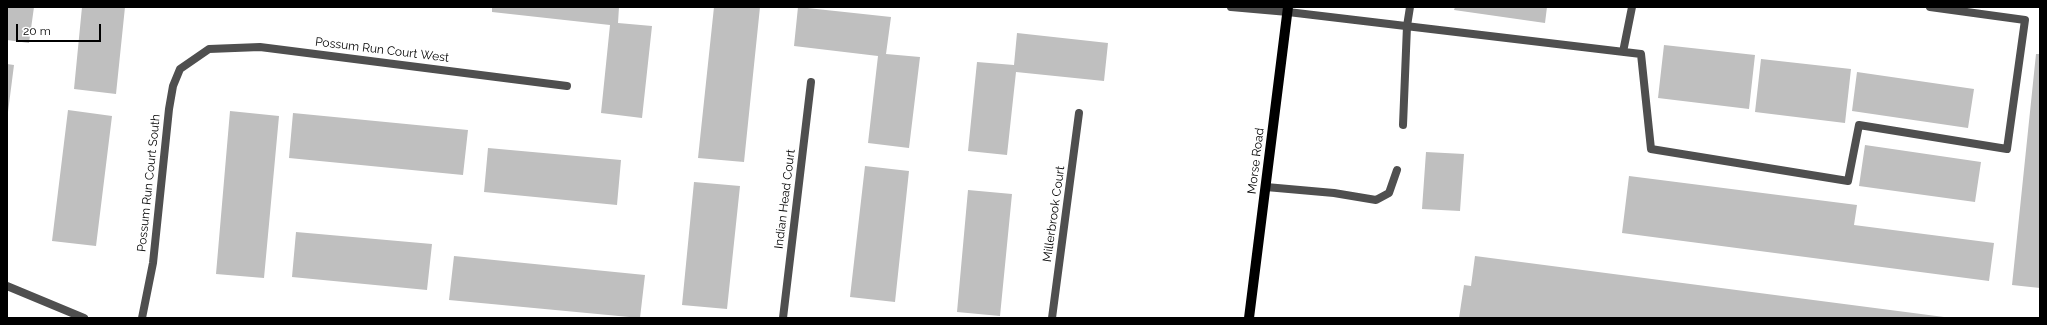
<!DOCTYPE html>
<style>
body{margin:0}
#map{position:relative;width:2047px;height:325px;overflow:hidden;background:#fff;font-family:Raleway,sans-serif}
canvas{display:block}
.frame{position:absolute;inset:0;border:8px solid #000;pointer-events:none}
.scale{position:absolute;left:16px;top:24px;width:85px;height:18px;box-sizing:border-box;border:2px solid #000;border-top:0;padding-left:5px;font-size:12px;line-height:14px;white-space:nowrap;color:#000;-webkit-text-stroke:3px #fff;paint-order:stroke}
</style>
<div id="map">
<canvas width="2047" height="325"></canvas>
<div class="frame"></div>
<div class="scale">20 m</div>
</div>
<script>
const c = document.querySelector('canvas').getContext('2d');
c.lineJoin = 'round';
function fill(path, color) { c.fillStyle = color; c.fill(path, 'evenodd'); }
const shape = rows => new Path2D(rows.map(r => 'M' + r).join(''));
function trace(path, color, width, dash) { c.strokeStyle = color; c.lineWidth = width; c.lineCap = dash ? 'butt' : 'round'; c.setLineDash(dash || []); c.stroke(path); }
function drawText(font, color, halo, rows, align = 'center') {
  c.font = font + ' Raleway,sans-serif'; c.lineWidth = 3; c.setLineDash([]); c.textBaseline = 'middle'; c.strokeStyle = halo; c.fillStyle = color; for (const [text, x, y, turn = 0] of rows) {
    c.save(); c.translate(x, y); c.rotate((+turn || 0) * Math.PI / 180); c.textAlign = isNaN(turn) ? turn : align; if (halo) c.strokeText(text, 0, 0); c.fillText(text, 0, 0); c.restore();
  }
}
fill(shape([
 [7,7,34,7,29,43,7,40],
 [82,7,125,7,116,94,74,89],
 [492,7,619,7,618,23,652,26,642,118,601,113,610,25,492,12],
 [714,7,760,7,744,162,698,158],
 [798,7,891,17,886,54,920,57,909,148,868,143,878,56,794,46],
 [1455,7,1547,7,1545,23,1454,10],
 [1017,33,1108,43,1104,81,1016,72,1007,155,968,151,977,62,1014,65],
 [1664,45,1755,55,1749,109,1658,98],
 [2036,54,2040,54,2040,288,2012,285],
 [1761,59,1851,69,1845,123,1755,112],
 [7,64,14,65,8,112,7,112],
 [1857,72,1974,89,1968,128,1852,111],
 [68,110,112,116,96,246,52,241],
 [230,111,279,116,264,278,216,274],
 [293,113,468,130,463,175,289,158],
 [1865,145,1981,162,1975,202,1859,186],
 [488,148,621,160,617,205,484,192],
 [1426,152,1464,154,1460,211,1422,209],
 [865,166,909,171,895,302,850,297],
 [1629,176,1857,205,1854,225,1994,243,1989,281,1622,233],
 [694,182,740,186,727,309,682,305],
 [968,190,1012,194,1000,316,957,312],
 [296,232,432,244,427,290,292,277],
 [454,256,645,275,640,318,449,300],
 [1475,256,1944,317,1944,318,1459,318,1464,285,1471,286]
]), '#bfbfbf');
trace(shape([
 [1231,7,1288,12,1641,54,1651,149,1848,181,1859,125,2007,149,2025,20,1930,7],
 [1623,52,1632,7],
 [1403,125,1407,26,1410,7],
 [1266,187,1334,193,1376,200,1389,193,1397,170]
]), '#4f4f4f', 8);
trace(shape([
 [7,286,84,318],
 [142,318,153,263,169,109,173,86,180,69,209,49,260,47,567,86],
 [783,318,811,82],
 [1052,318,1079,113]
]), '#4f4f4f', 8);
trace(shape([
 [1249,318,1288,7]
]), '#000', 10);
drawText('12px', '#000', '#fff', [
 ["Possum Run Court West",382,50,7],
 ["Morse Road",1256,161,-83],
 ["Possum Run Court South",149,183,-84],
 ["Indian Head Court",785,199,-83],
 ["Millerbrook Court",1054,214,-82]
]);
</script>
